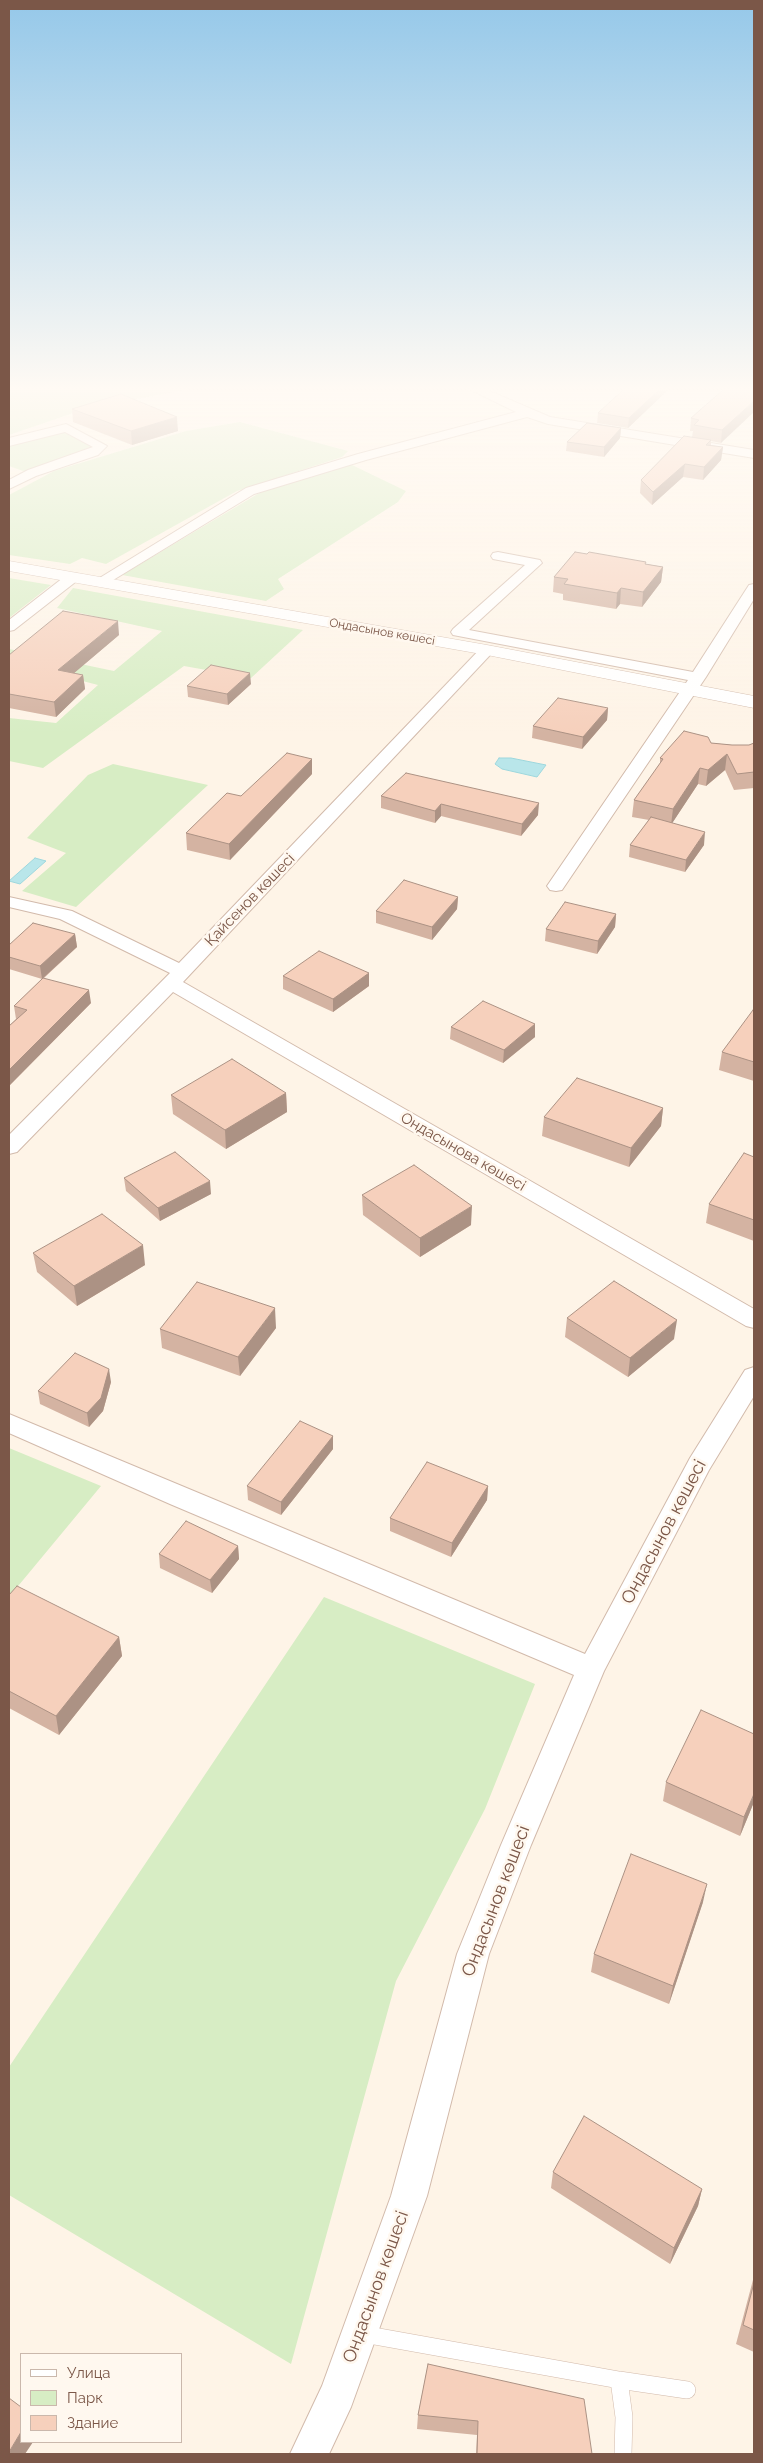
<!DOCTYPE html>
<meta charset="utf-8">
<style>
body{margin:0}
#map{position:relative;width:763px;height:2463px;overflow:hidden;background:#fef4e7;font-family:Raleway,sans-serif}
canvas{display:block}
.frame{position:absolute;inset:0;border:10px solid #7b5748;pointer-events:none}
.legend{position:absolute;left:20px;top:2353px;width:162px;height:90px;box-sizing:border-box;background:#fff8ef;border:1px solid #cab8ac;margin:0;padding:6px 9px;list-style:none;font-size:15px;color:#7b5748}
.legend li{display:flex;align-items:center;gap:10px;height:25px}
.legend b{width:25px;border:1px solid #cab8ac}
</style>
<div id="map">
<canvas width="763" height="2463"></canvas>
<div class="frame"></div>
<ul class="legend">
<li><b style="height:6px;background:#fff"></b>Улица</li>
<li><b style="height:14px;background:#d7edc4"></b>Парк</li>
<li><b style="height:14px;background:#f6d0bc"></b>Здание</li>
</ul>
</div>
<script>
const c = document.querySelector('canvas').getContext('2d');
c.lineJoin = 'round';
function fill(path, color) { c.fillStyle = color; c.fill(path, 'evenodd'); }
const shape = rows => new Path2D(rows.map(r => 'M' + r).join(''));
function trace(path, color, width, dash) { c.strokeStyle = color; c.lineWidth = width; c.lineCap = dash ? 'butt' : 'round'; c.setLineDash(dash || []); c.stroke(path); }
function drawText(font, color, halo, rows, align = 'center') {
  c.font = font + ' Raleway,sans-serif'; c.lineWidth = 5; c.setLineDash([]); c.textBaseline = 'middle'; c.strokeStyle = halo; c.fillStyle = color; for (const [text, x, y, turn = 0] of rows) {
    c.save(); c.translate(x, y); c.rotate((+turn || 0) * Math.PI / 180); c.textAlign = isNaN(turn) ? turn : align; if (halo) c.strokeText(text, 0, 0); c.fillText(text, 0, 0); c.restore();
  }
}
fill(shape([
 [9,389,190,389,88,408,9,435],
 [240,422,348,451,342,457,237,491,106,564,82,558,70,564,9,555,9,495,54,471,186,431],
 [63,432,89,444,92,448,32,471,23,471,9,466,9,446],
 [350,464,406,491,398,502,278,579,284,589,266,601,122,575,261,492],
 [9,578,51,585,9,618],
 [73,588,303,630,251,678,184,666,43,768,9,761,9,718,56,723,98,685,9,662,9,649,114,671,162,631,57,608],
 [113,764,208,785,76,907,22,891,66,853,27,838,88,775],
 [9,1448,101,1486,9,1597],
 [324,1597,535,1684,485,1809,396,1981,291,2364,9,2195,9,2067]
]), '#d7edc4');
const water = shape([
 [499,758,511,758,546,765,537,777,502,769,495,764,499,758],
 [35,858,46,861,20,884,9,881,35,858]
]);
fill(water, '#b9e6ea');
trace(water, '#9ed7dd', 1);
const service = shape([
 [363,2334,619,2380,687,2390],
 [619,2380,624,2417,623,2454]
]);
const minor = shape([
 [469,389,485,389,550,417,754,450,754,458,548,424,527,417,366,460,254,494,105,585,95,585,93,582,246,488,358,454,516,412,469,389],
 [66,424,107,446,98,455,36,476,9,489,9,480,28,470,93,447,65,432,9,446,9,438,66,424],
 [498,552,540,560,542,563,469,630,693,672,749,585,754,584,754,599,706,677,562,890,556,891,550,890,547,886,688,680,453,635,451,632,453,629,525,565,493,559,491,556,493,553,498,552],
 [73,573,78,574,80,577,78,580,14,630,9,631,9,620,68,574,73,573],
 [487,646,492,647,494,650,492,653,183,982,754,1309,754,1328,746,1326,173,992,17,1152,9,1154,9,1135,170,973,60,919,9,907,9,897,72,911,179,963,482,647,487,646],
 [754,1367,754,1396,709,1470,604,1671,531,1845,489,1954,427,2196,351,2407,329,2454,290,2454,322,2386,391,2196,457,1954,501,1845,574,1675,170,1504,9,1433,9,1414,585,1654,690,1458,745,1370,754,1367]
]);
const tertiary = shape([
 [9,561,487,645,754,696,754,708,487,655,9,571,9,561]
]);
trace(service, '#d2baab', 18);
trace(minor, '#d2baab', 2);
trace(tertiary, '#d2baab', 1);
trace(service, '#fff', 17);
fill(minor, '#fff');
fill(tertiary, '#fff');
fill(shape([
 [669,389,628,428,597,423,598,413],
 [754,389,721,443,711,441,711,445,723,447,721,460,703,480,683,477,652,505,640,493,641,480,692,437,693,431,690,431,691,418],
 [72,409,178,431,132,445,73,422],
 [621,428,620,438,604,457,566,451,567,442],
 [646,564,663,567,661,582,642,607,620,604,616,609,563,600,563,594,553,592,554,577],
 [119,635,74,673,83,675,85,689,56,717,9,708,9,655],
 [251,684,228,705,188,697,187,686],
 [608,708,607,720,582,749,532,738,533,726],
 [711,743,732,745,749,745,754,743,754,788,734,790,725,770,706,786,698,784,672,823,704,845,685,872,629,857,630,845,649,820,632,817,634,800,660,764,660,758],
 [312,774,230,860,187,850,186,833,241,796],
 [381,796,538,815,521,836,441,816,435,823,381,808],
 [458,897,457,909,432,940,376,923,376,911],
 [616,914,615,927,597,954,545,941,546,929],
 [75,934,77,947,44,978,91,1003,9,1086,9,1026,16,1019,14,1006,42,979,9,969,9,945],
 [369,973,369,986,333,1012,283,989,283,976],
 [754,1010,754,1081,719,1070,722,1052],
 [535,1024,535,1037,503,1063,450,1039,451,1027],
 [286,1093,287,1112,226,1149,173,1114,171,1095],
 [663,1108,661,1126,629,1167,542,1136,544,1117],
 [754,1157,754,1241,706,1223,709,1204],
 [124,1178,211,1194,160,1221,126,1191],
 [362,1195,471,1225,420,1257,363,1215],
 [33,1253,145,1265,77,1306,37,1272],
 [567,1318,674,1339,628,1377,565,1337],
 [276,1328,240,1376,162,1348,160,1329],
 [111,1382,103,1411,89,1427,40,1404,38,1391],
 [333,1436,333,1449,281,1515,248,1500,247,1486],
 [488,1486,487,1500,451,1557,390,1531,390,1518],
 [238,1546,239,1559,212,1593,160,1568,159,1554],
 [9,1595,119,1637,122,1656,59,1735,9,1708],
 [666,1782,754,1802,740,1836,663,1801],
 [703,1902,669,2004,591,1972,594,1954],
 [553,2172,702,2189,698,2206,670,2264,551,2188],
 [754,2276,754,2352,736,2344],
 [428,2364,592,2454,476,2454,477,2435,417,2429,418,2415]
]), '#d4b3a2');
fill(shape([
 [660,389,669,389,628,428,629,418],
 [754,401,754,412,721,443,722,430],
 [177,417,178,431,132,445,131,431],
 [621,428,620,438,604,457,604,447],
 [723,447,721,460,703,480,704,467],
 [685,464,683,477,652,505,653,492],
 [663,567,661,582,642,607,643,592],
 [621,588,620,604,616,609,617,593],
 [118,621,119,635,60,685,58,670],
 [250,673,251,684,228,705,227,694],
 [83,675,85,689,56,717,54,702],
 [608,708,607,720,582,749,583,737],
 [727,754,725,770,706,786,708,770],
 [312,759,312,774,230,860,229,844],
 [700,768,698,784,671,825,673,809],
 [539,803,538,815,521,836,522,824],
 [441,804,441,816,435,823,435,811],
 [705,832,704,845,685,872,686,860],
 [458,897,457,909,432,940,432,927],
 [616,914,615,927,597,954,598,941],
 [75,934,77,947,42,979,40,966],
 [369,973,369,986,333,1012,333,999],
 [89,990,91,1003,9,1086,9,1070],
 [535,1024,535,1037,503,1063,504,1050],
 [286,1093,287,1112,226,1149,225,1130],
 [663,1108,661,1126,629,1167,631,1148],
 [210,1181,211,1194,160,1221,158,1208],
 [472,1206,471,1225,420,1257,420,1238],
 [143,1245,145,1265,77,1306,74,1286],
 [275,1308,276,1328,240,1376,238,1357],
 [677,1320,674,1339,628,1377,630,1358],
 [109,1369,111,1382,103,1411,89,1427,87,1413],
 [333,1436,333,1449,281,1515,281,1502],
 [488,1486,487,1500,451,1557,452,1543],
 [238,1546,239,1559,212,1593,210,1580],
 [119,1637,122,1656,59,1735,56,1716],
 [754,1794,754,1802,740,1836,744,1817],
 [707,1884,703,1902,669,2004,673,1986],
 [702,2189,698,2206,670,2264,674,2248],
 [21,2432,21,2442,33,2442,25,2454,9,2454,9,2452]
]), '#ac9284');
const building = shape([
 [624,389,660,389,629,418,598,413,624,389],
 [724,389,754,389,754,401,722,430,694,425,699,420,691,418,724,389],
 [121,394,177,417,131,431,72,409,121,394],
 [587,423,621,428,604,447,567,442,587,423],
 [684,436,711,440,706,445,723,447,704,467,685,464,653,492,641,480,684,436],
 [575,552,587,554,589,552,646,562,645,564,663,567,643,592,621,588,617,593,564,584,568,579,554,577,575,552],
 [63,611,118,621,58,670,83,675,54,702,9,694,9,655,63,611],
 [211,665,250,673,227,694,187,686,211,665],
 [558,698,608,708,583,737,533,726,558,698],
 [684,731,708,737,711,743,732,745,749,745,754,743,754,772,737,774,727,754,708,770,700,768,673,809,634,800,663,759,660,758,684,731],
 [287,753,312,759,229,844,186,833,227,793,241,796,287,753],
 [406,773,539,803,522,824,441,804,435,811,381,796,406,773],
 [651,817,705,832,686,860,630,845,651,817],
 [404,880,458,897,432,927,376,911,404,880],
 [565,902,616,914,598,941,546,929,565,902],
 [33,923,75,934,40,966,9,957,9,945,33,923],
 [319,951,369,973,333,999,283,976,319,951],
 [43,978,89,990,9,1070,9,1026,27,1010,14,1006,43,978],
 [483,1001,535,1024,504,1050,451,1027,483,1001],
 [753,1010,754,1010,754,1062,722,1052,753,1010],
 [232,1059,286,1093,225,1130,171,1095,232,1059],
 [577,1078,663,1108,631,1148,544,1117,577,1078],
 [175,1152,210,1181,158,1208,124,1178,175,1152],
 [744,1153,754,1157,754,1220,709,1204,744,1153],
 [414,1165,472,1206,420,1238,362,1195,414,1165],
 [102,1214,143,1245,74,1286,33,1253,102,1214],
 [614,1281,677,1320,630,1358,567,1318,614,1281],
 [197,1282,275,1308,238,1357,160,1329,197,1282],
 [75,1353,109,1369,101,1398,87,1413,38,1391,75,1353],
 [300,1421,333,1436,281,1502,247,1486,300,1421],
 [427,1462,488,1486,452,1543,390,1518,427,1462],
 [186,1521,238,1546,210,1580,159,1554,186,1521],
 [17,1586,119,1637,56,1716,9,1691,9,1595,17,1586],
 [701,1710,754,1734,754,1794,744,1817,666,1782,701,1710],
 [631,1854,707,1884,673,1986,594,1954,631,1854],
 [584,2116,702,2189,674,2248,553,2172,584,2116],
 [754,2283,754,2330,743,2325,754,2283],
 [428,2364,584,2399,592,2454,477,2454,478,2421,418,2415,428,2364],
 [9,2398,21,2407,21,2432,9,2452,9,2398]
]);
fill(building, '#f6d0bc');
trace(building, '#ac9284', 1);
const sky = c.createLinearGradient(0, 0, 0, 734);
sky.addColorStop(0, '#95c8e9');
sky.addColorStop(0.53, '#fffaf4');
sky.addColorStop(1, '#fffaf400');
c.fillStyle = sky;
c.fillRect(0, 0, 763, 734);
drawText('12px', '#7b5748', '#fff8ef', [
 ["Оңдасынов көшесі",382,632,10]
]);
drawText('15px', '#7b5748', '#fff8ef', [
 ["Қайсенов көшесі",250,900,-46],
 ["Ондасынова көшесі",463,1152,30]
]);
drawText('18px', '#7b5748', '#fff8ef', [
 ["Ондасынов көшесі",664,1532,-62],
 ["Ондасынов көшесі",496,1901,-69],
 ["Ондасынов көшесі",376,2287,-70]
]);
</script>
